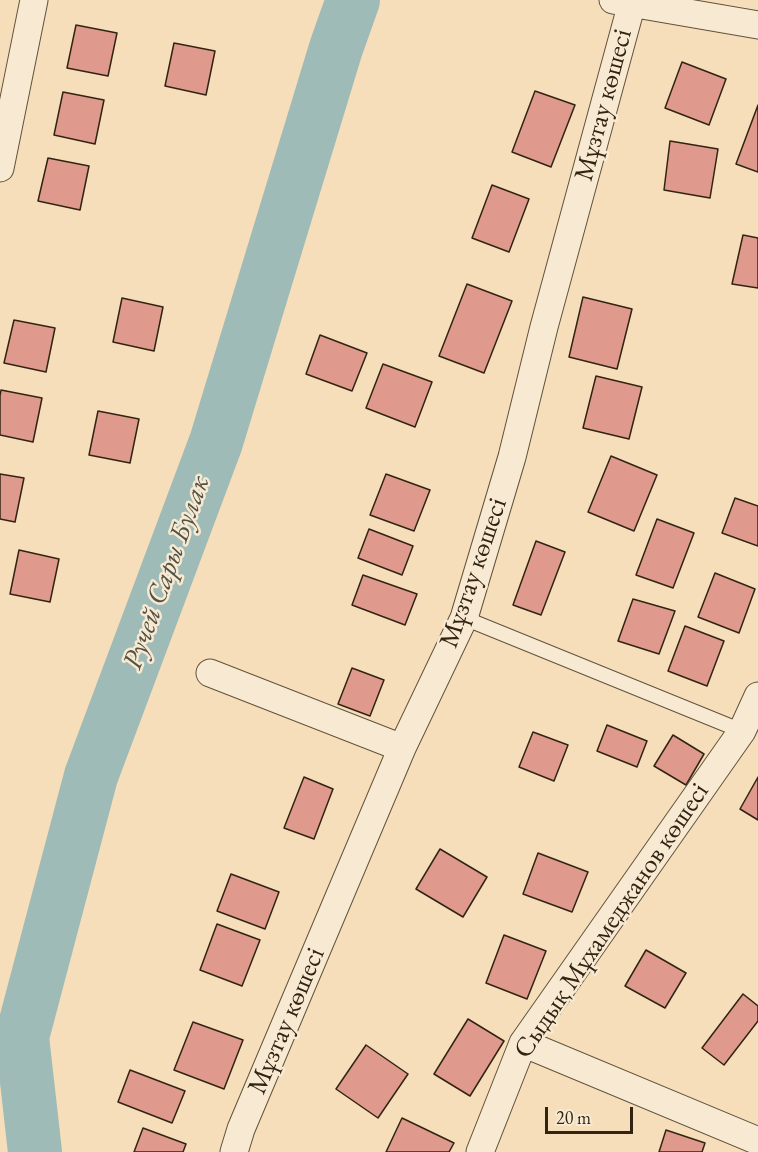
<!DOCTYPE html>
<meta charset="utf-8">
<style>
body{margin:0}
#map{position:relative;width:758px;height:1152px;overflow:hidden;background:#f5deb9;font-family:"EB Garamond",serif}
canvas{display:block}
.scale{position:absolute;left:545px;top:1107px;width:88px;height:27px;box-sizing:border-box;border:3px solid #312412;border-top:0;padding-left:8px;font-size:18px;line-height:21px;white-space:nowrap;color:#312412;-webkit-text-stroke:4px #f8ead2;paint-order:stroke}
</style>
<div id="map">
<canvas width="758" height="1152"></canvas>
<div class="scale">20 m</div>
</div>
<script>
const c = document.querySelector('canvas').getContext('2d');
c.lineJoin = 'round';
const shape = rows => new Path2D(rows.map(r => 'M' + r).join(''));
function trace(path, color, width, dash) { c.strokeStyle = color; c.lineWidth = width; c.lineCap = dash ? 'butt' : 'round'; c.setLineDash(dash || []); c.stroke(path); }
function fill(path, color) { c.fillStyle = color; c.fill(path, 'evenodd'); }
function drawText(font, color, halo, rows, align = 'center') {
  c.font = font + ' "EB Garamond",serif'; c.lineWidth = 5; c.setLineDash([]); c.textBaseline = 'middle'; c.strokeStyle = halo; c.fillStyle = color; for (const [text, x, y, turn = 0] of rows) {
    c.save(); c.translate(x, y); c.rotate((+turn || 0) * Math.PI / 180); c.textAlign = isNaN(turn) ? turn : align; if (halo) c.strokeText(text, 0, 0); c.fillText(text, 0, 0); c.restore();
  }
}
trace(shape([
 [35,1152,22,1037,91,776,216,442,336,48,353,0]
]), '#9fbbb7', 54);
const building = shape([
 [76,25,117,33,108,76,67,68,76,25],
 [174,43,215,51,206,95,165,86,174,43],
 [682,62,726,79,709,125,665,108,682,62],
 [535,91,575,105,551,167,512,152,535,91],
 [63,92,104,100,95,144,54,135,63,92],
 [758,105,758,172,736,164,758,105],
 [670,141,718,149,710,198,664,190,670,141],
 [48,158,89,166,80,210,38,201,48,158],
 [492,185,529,199,509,252,472,238,492,185],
 [743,235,758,238,758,288,732,284,743,235],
 [467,284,512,301,484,373,439,356,467,284],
 [583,297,632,309,617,369,569,357,583,297],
 [122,298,163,307,154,351,113,342,122,298],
 [14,320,55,328,46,372,4,363,14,320],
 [320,335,367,353,352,391,306,374,320,335],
 [383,364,432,382,415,427,366,408,383,364],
 [596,376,642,387,629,439,583,428,596,376],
 [1,390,42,398,33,442,0,435,0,396,1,390],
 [98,411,139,419,130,463,89,455,98,411],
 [611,456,657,475,634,531,588,512,611,456],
 [0,474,24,478,15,522,0,519,0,474],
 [386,474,430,490,414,531,370,515,386,474],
 [735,498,758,506,758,546,722,533,735,498],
 [657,519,694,533,673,588,636,575,657,519],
 [369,529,413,546,402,575,358,558,369,529],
 [536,541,565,552,541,615,513,605,536,541],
 [19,550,59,559,50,602,10,594,19,550],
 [715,573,755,589,739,633,698,617,715,573],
 [363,575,417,594,405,625,352,605,363,575],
 [633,599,675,611,659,654,618,641,633,599],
 [685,626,724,641,707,686,668,671,685,626],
 [352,668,384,680,370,716,338,704,352,668],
 [607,725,647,741,637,767,597,751,607,725],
 [533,732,568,745,554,781,519,767,533,732],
 [673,735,704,754,686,785,654,766,673,735],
 [304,777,333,789,314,839,284,828,304,777],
 [758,777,758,820,740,809,758,777],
 [440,849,487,877,463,917,416,889,440,849],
 [538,853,588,872,572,912,523,894,538,853],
 [231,874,279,892,265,929,217,911,231,874],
 [217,924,260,940,242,986,200,970,217,924],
 [504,935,546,951,527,999,486,983,504,935],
 [646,950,686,973,665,1008,625,986,646,950],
 [743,994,758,1006,758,1021,724,1065,702,1048,743,994],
 [468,1019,504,1041,470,1096,434,1074,468,1019],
 [193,1022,243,1040,224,1089,174,1070,193,1022],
 [366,1045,408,1074,378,1118,336,1089,366,1045],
 [130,1070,185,1091,172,1123,118,1102,130,1070],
 [402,1118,454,1143,449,1152,386,1152,402,1118],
 [143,1128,186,1144,183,1152,134,1152,143,1128],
 [666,1130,705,1143,702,1152,659,1152,666,1130]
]);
fill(building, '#df9a8d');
trace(building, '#312412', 1.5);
const service = shape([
 [464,618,742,731]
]);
const minor = shape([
 [613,0,758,25],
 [0,168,34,0],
 [210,673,402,748],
 [523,1043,758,1141],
 [234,1152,241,1129,402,748,464,618,512,457,544,327,632,3],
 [480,1152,523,1043,742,731,758,696]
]);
trace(service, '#62523c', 16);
trace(minor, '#62523c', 29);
trace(service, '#f8ead2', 14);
trace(minor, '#f8ead2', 27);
drawText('27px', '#312412', '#f8ead2', [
 ["Мұзтау көшесі",604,105,-75],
 ["Мұзтау көшесі",474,573,-71],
 ["Сыдық Мұхамеджанов көшесі",612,921,-56],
 ["Мұзтау көшесі",287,1021,-67]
]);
drawText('italic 28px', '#525144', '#f8ead2', [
 ["Ручей Сары Булак",167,573,-70]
]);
</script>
